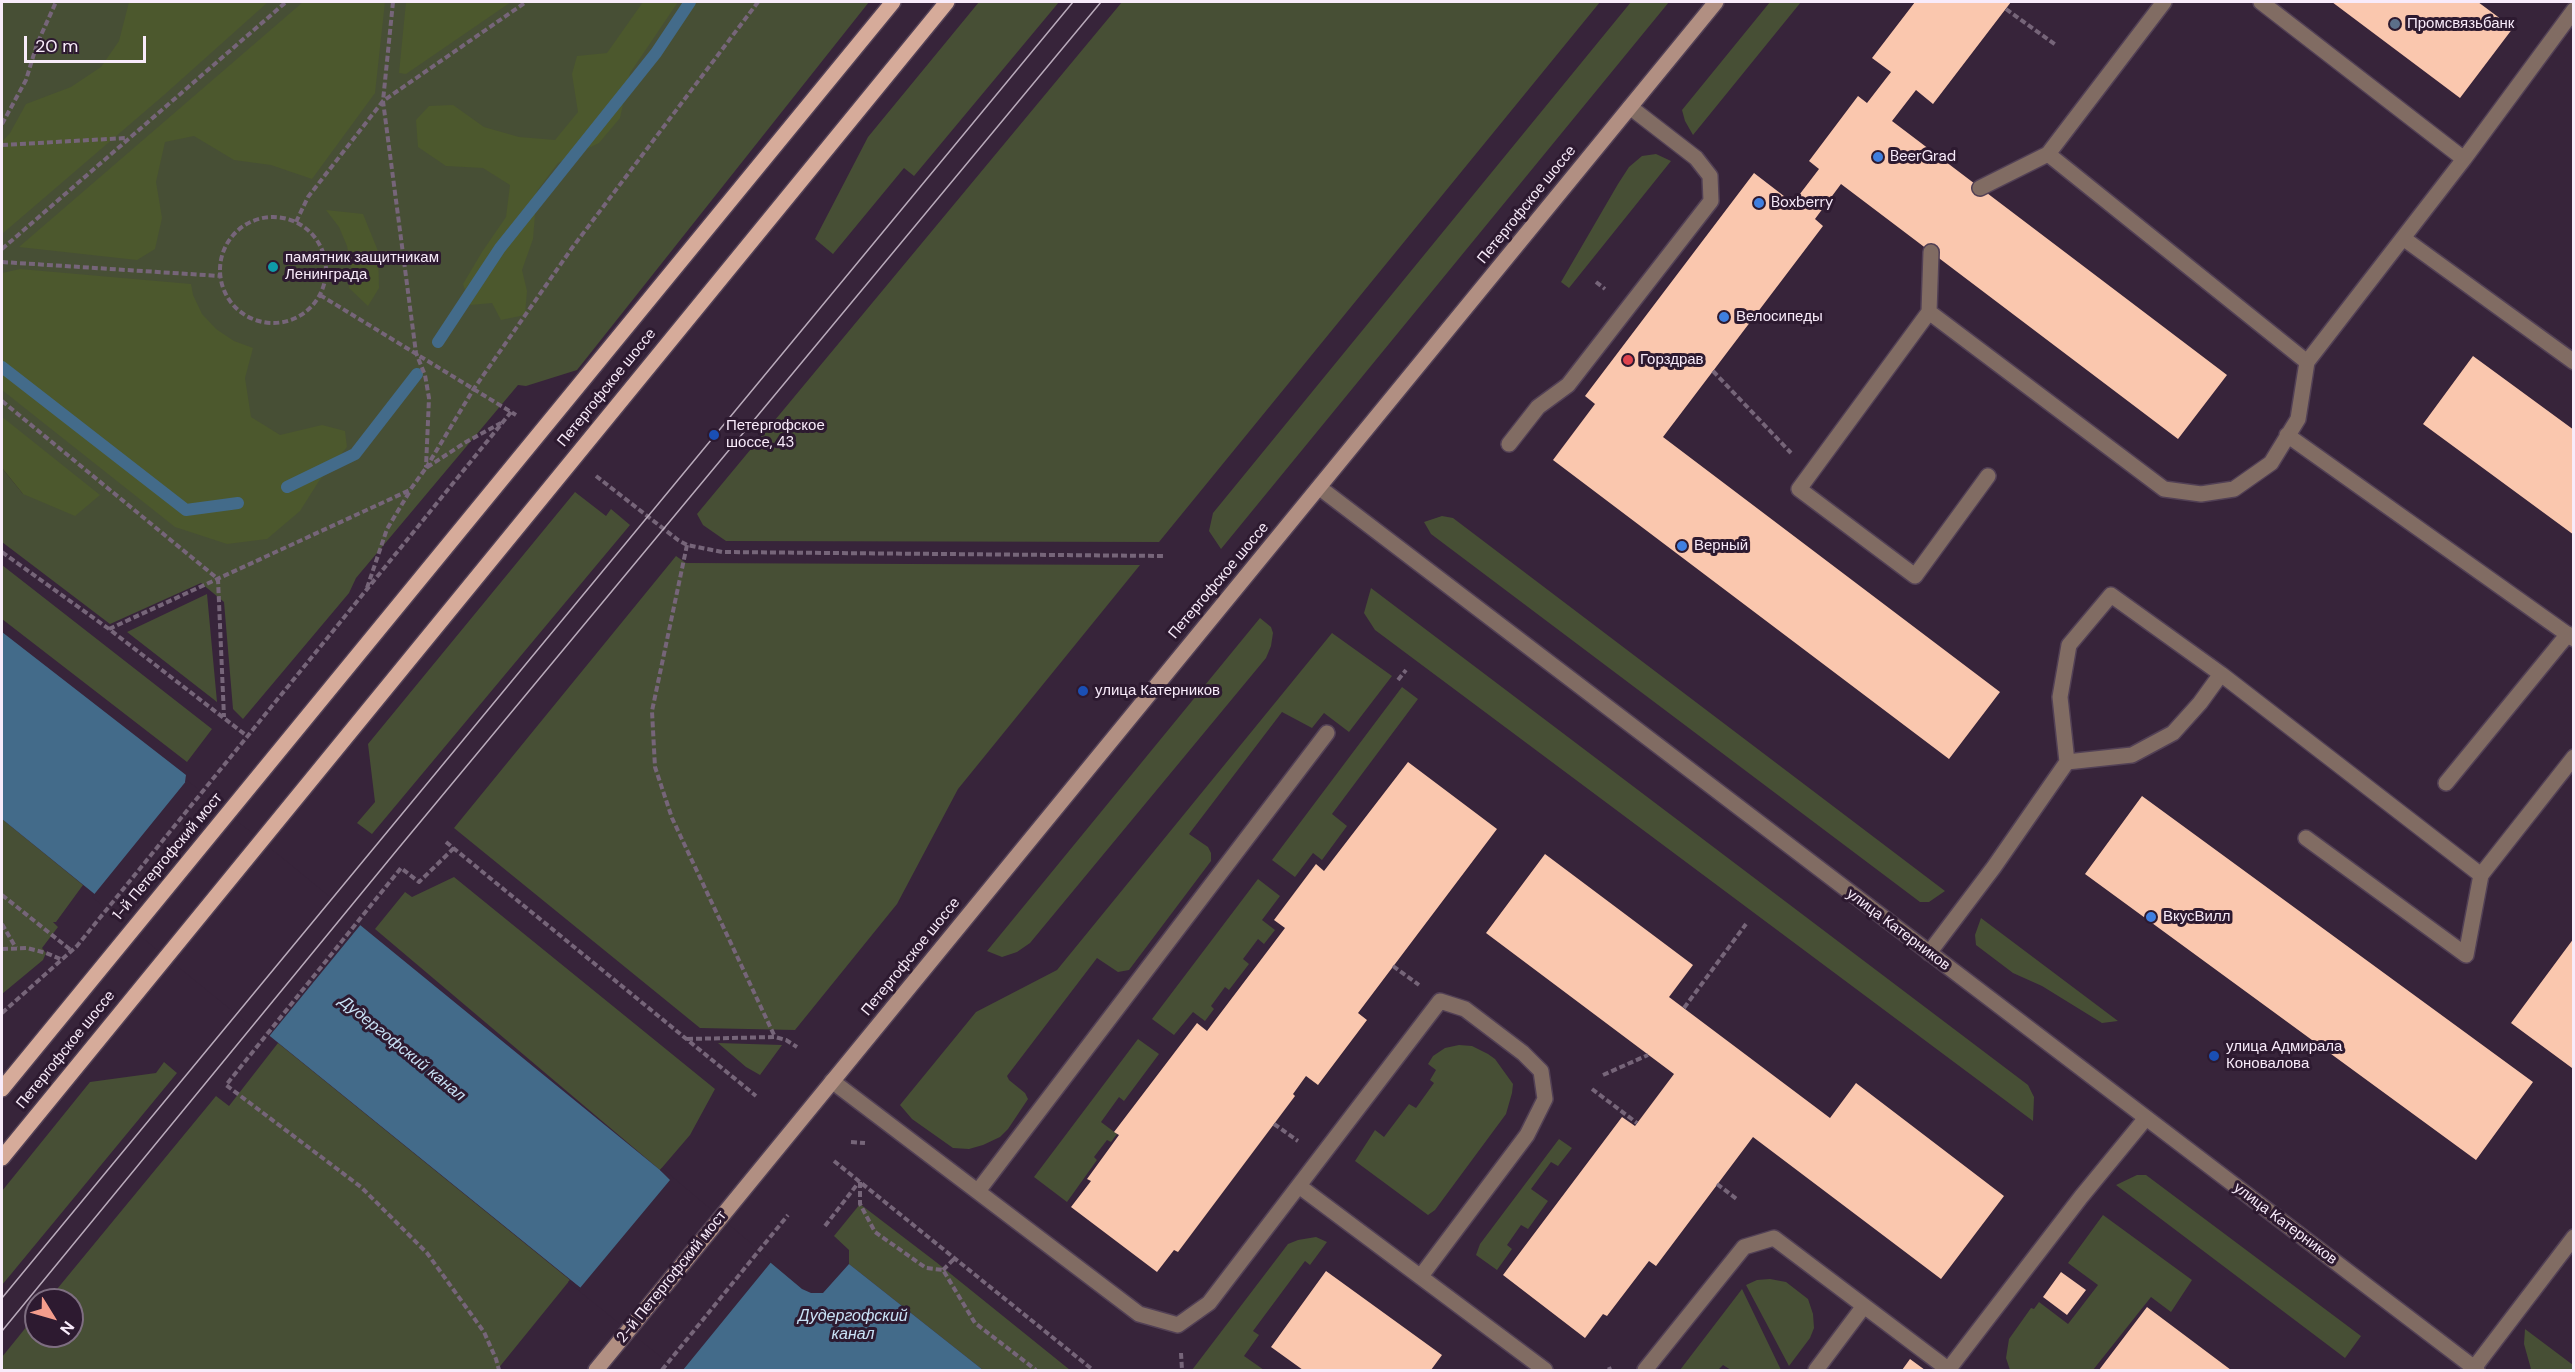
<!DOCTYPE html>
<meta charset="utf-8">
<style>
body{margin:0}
#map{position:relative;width:2575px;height:1372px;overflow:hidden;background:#37243a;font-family:"DM Sans",sans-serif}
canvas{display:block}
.frame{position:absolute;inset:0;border:3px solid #f8ebfa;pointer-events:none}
.north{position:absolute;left:24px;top:1288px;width:60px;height:60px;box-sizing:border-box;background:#2d1a30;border:2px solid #7e6e81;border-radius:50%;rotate:127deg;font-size:16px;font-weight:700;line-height:24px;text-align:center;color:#f8ebfa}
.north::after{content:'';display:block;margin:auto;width:21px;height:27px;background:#f49d8c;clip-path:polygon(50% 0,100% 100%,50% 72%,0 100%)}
.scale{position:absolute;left:24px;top:36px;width:122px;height:27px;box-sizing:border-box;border:3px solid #f8ebfa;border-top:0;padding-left:8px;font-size:18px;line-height:21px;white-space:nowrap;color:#f8ebfa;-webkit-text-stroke:4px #2d1a30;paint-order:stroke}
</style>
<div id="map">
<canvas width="2575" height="1372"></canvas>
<div class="frame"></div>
<div class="north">N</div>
<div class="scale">20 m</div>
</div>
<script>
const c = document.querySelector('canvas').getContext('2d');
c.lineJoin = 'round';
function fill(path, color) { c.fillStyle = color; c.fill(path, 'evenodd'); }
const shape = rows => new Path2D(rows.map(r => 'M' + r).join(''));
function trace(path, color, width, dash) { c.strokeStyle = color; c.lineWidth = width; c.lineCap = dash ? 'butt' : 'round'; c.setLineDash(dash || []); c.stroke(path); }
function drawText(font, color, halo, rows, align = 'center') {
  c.font = font + ' "DM Sans",sans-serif'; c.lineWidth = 6; c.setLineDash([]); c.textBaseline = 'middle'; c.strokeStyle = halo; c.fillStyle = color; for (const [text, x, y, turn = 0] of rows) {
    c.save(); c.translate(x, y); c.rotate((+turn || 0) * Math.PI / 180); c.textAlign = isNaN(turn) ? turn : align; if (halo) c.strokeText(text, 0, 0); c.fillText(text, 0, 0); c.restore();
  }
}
fill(shape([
 [2,2,869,2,577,370,526,386,518,385,356,578,349,593,243,719,233,709,224,602,201,583,110,624,2,542,2,468,23,494,2,442],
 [979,2,1059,2,914,176,904,168,833,254,815,239,868,137],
 [1122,2,1600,2,1159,542,726,541,703,525,697,514],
 [1631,2,1669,2,1221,549,1209,531,1213,513],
 [1770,2,1801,2,1693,135,1685,121,1682,110],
 [1656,154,1671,161,1569,288,1561,282,1618,184,1629,167,1642,156],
 [575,492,606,516,611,509,630,525,372,834,357,823,375,802,368,744],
 [1442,516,1453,518,1945,891,1929,902,1920,902,1431,534,1424,522],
 [676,556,686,563,1140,565,958,789,897,904,795,1030,700,1028,454,828],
 [2,565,212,729,187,762,2,619],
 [1371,588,2028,1085,2034,1097,2033,1121,1375,630,1364,613],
 [207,594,217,702,127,632],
 [1260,618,1271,627,1273,633,1271,646,1266,658,1030,943,1017,952,1002,957,987,951],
 [1332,633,1392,676,1349,732,1324,713,1312,728,1282,712,1189,834,1208,847,1211,853,1211,861,1129,970,1118,972,1097,958,1007,1076,1009,1080,1025,1093,1028,1099,1008,1129,1000,1137,983,1145,969,1149,953,1148,912,1119,900,1105,976,1012,1057,970],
 [1402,687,1418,699,1332,814,1347,826,1322,860,1313,853,1295,877,1272,860],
 [2,819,83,885,56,922,53,922,58,927,42,948,46,953,43,960,2,994],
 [454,877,715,1089,690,1135,660,1170,375,929,405,892,412,897],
 [1258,879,1280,896,1262,920,1275,930,1264,944,1258,939,1243,959,1249,964,1229,990,1225,987,1211,1006,1214,1009,1205,1021,1193,1012,1174,1035,1152,1019],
 [1981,918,2118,1021,2102,1023,2042,986,2013,973,1976,945,1975,935],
 [1138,1039,1159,1054,1124,1101,1119,1097,1101,1122,1117,1134,1111,1142,1107,1140,1094,1157,1097,1160,1067,1202,1034,1177],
 [278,1043,570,1280,497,1370,2,1370,2,1357,36,1315,36,1336,72,1336,72,1300,48,1300,216,1096,229,1106],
 [718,1043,782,1045,760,1075,746,1067],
 [1459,1045,1472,1046,1488,1054,1495,1059,1513,1084,1512,1093,1506,1114,1435,1210,1428,1215,1355,1161,1375,1130,1384,1137,1409,1104,1416,1108,1434,1083,1430,1080,1436,1070,1428,1064,1433,1056,1445,1048],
 [164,1062,177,1073,2,1285,2,1191,90,1082,156,1073],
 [1559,1139,1572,1148,1558,1166,1551,1162,1531,1189,1548,1201,1528,1229,1521,1225,1507,1245,1512,1249,1497,1270,1476,1255,1480,1244],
 [2137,1175,2146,1175,2361,1336,2345,1358,2116,1185],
 [860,1204,936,1262,1070,1370,983,1370,849,1264,849,1250,834,1236],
 [2103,1215,2192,1280,2171,1312,2151,1297,2093,1370,2010,1370,2006,1358,2009,1339,2031,1308,2034,1309,2039,1302,2068,1324,2098,1285,2068,1263],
 [1316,1237,1327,1242,1310,1265,1305,1261,1253,1331,1259,1335,1244,1356,1264,1370,1192,1370,1288,1244,1298,1240],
 [1770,1279,1786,1282,1808,1299,1813,1314,1814,1328,1810,1338,1789,1366,1746,1285,1757,1280],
 [1742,1289,1781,1370,1731,1370,1723,1365,1718,1370,1680,1370],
 [2525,1329,2573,1365,2573,1370,2531,1369,2524,1344]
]), '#474f35');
fill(shape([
 [129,2,268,2,164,95,2,234,2,142,10,133,26,104,71,87,101,67,119,41],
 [303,2,385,2,375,93,312,179,271,165,234,160,194,136,165,142,156,182,162,218,155,249,137,260,19,247],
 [406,2,511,2,406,74,399,73],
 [643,2,678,2,630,73,620,118,599,143,558,163,537,191,533,239,522,270,527,291,525,315,501,320,492,303,470,305,463,284,482,252,506,217,510,185,483,168,446,166,418,147,416,120,429,106,453,105,484,127,519,137,555,140,578,112,572,74,577,56,607,53],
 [326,210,363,214,378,251,379,288,368,306,349,288,351,267,347,246,339,227],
 [20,269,191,284,193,295,202,314,216,329,234,341,253,348,245,378,251,417,280,435,322,425,345,431,347,447,319,481,300,511,267,539,227,544,175,527,2,390,2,273],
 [2,417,6,420,100,495,75,516,23,494,2,468]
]), '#4c582d');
fill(shape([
 [2,632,186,775,185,782,660,1170,802,1289,811,1293,823,1293,849,1264,983,1370,682,1370,2,819]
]), '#436b8a');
fill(shape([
 [187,780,362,923,267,1039,92,897],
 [662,1168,772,1261,683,1370,677,1370,568,1282,570,1280,580,1288,670,1180,660,1170]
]), '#37243a');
trace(shape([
 [438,342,500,248,656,53,690,2],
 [2,367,186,510,238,503],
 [287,487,355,454,417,374]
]), '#436b8a', 12);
fill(shape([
 [1915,2,2011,2,1933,104,1916,90,1892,121,2227,375,2178,439,1841,184,1815,219,1823,226,1663,437,2000,692,1949,759,1553,460,1595,404,1585,396,1754,173,1793,203,1819,169,1809,161,1858,96,1867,103,1891,72,1872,58],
 [2332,2,2478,2,2513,28,2460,98],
 [2473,356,2574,430,2574,535,2423,424],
 [1408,762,1497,829,1358,1013,1367,1020,1318,1085,1306,1076,1293,1094,1295,1096,1178,1252,1174,1250,1157,1272,1071,1207,1091,1181,1087,1179,1119,1135,1114,1132,1197,1023,1207,1031,1285,928,1274,920,1316,864,1324,871],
 [2142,796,2533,1082,2476,1160,2085,874],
 [1545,854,1693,965,1669,997,1830,1118,1856,1083,2004,1196,1941,1279,1753,1137,1656,1266,1649,1261,1607,1316,1603,1314,1585,1338,1503,1275,1622,1117,1635,1126,1674,1074,1486,933],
 [2574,938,2574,1065,2572,1068,2511,1023],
 [1326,1271,1442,1355,1431,1370,1303,1370,1271,1347],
 [2061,1272,2086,1290,2067,1315,2043,1297],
 [2147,1307,2231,1370,2099,1370],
 [1910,1359,1925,1370,1902,1370]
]), '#fac7ae');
const lane = shape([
 [2164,2,2048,154,2307,362],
 [2261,2,2464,159],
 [1980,188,2048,154],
 [2403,238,2574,362],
 [1931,252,1929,312,1799,489,1915,576,1988,476],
 [1929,312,2164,489,2201,494,2234,489,2271,463,2298,419,2307,362,2464,159,2574,10],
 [2287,435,2574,639],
 [1509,444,1538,407,1568,385,1711,201,1710,176,1696,158,1630,107],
 [2067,762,2132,755,2173,733,2200,703,2221,674],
 [2446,783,2568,634],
 [2306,838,2466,955,2481,875],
 [1929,953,1994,867,2067,762,2060,697,2069,645,2111,595,2221,674,2481,875,2574,757],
 [832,1081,1139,1314,1178,1325,1209,1303,1440,1001,1465,1009,1523,1053,1541,1071,1545,1099,1527,1135,1421,1276],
 [1299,1186,1545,1370],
 [978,1191,1327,733],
 [1645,1370,1744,1247,1774,1238,1949,1370],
 [1816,1370,1864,1306],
 [1948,1370,2081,1197,2146,1118]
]);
const street = shape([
 [1320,488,2477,1370],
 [2474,1368,2574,1237]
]);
const secondary = shape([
 [596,1370,1716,2]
]);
const primary = shape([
 [2,1089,893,2],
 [2,1158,947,2]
]);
trace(lane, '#524055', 18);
trace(street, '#524055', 18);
trace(secondary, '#524055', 18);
trace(primary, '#524055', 18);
trace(shape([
 [393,2,383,101,416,353,425,375,429,398,426,467],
 [2006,9,2056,45],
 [2,124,26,80,37,44,56,2],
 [2,145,126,138],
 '220 270a53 53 0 1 1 106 0a53 53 0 1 1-106 0Z',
 [296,222,308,197,383,101,526,2],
 [2,249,286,2],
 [2,262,220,276],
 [1596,282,1605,289],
 [320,295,516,415],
 [1713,371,1791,453],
 [2,401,218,579,224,717],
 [426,468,473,390,572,248,758,2],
 [596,476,678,540,687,545,722,552,1165,556],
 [687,545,652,711,655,767,672,818,775,1037],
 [2,552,109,629,247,736],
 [367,588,387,529,410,491],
 [109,629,410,490,426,468,466,442,501,423],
 [1398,680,1406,670],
 [446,842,756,1096],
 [454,848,419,882,401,868,226,1085,361,1187,427,1253,484,1332,496,1359,499,1370],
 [2,895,72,951],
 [2,924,16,948],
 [2,949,27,948,46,953,63,960],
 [1393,966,1419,985],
 [1684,1008,1746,924],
 [2,1013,77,946,511,412],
 [687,1039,775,1037,786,1040,797,1047],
 [1603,1075,1648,1055],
 [1592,1089,1637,1123],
 [1274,1124,1298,1141],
 [851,1142,865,1143],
 [834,1161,1093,1370],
 [860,1182,860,1204,875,1232,926,1268,943,1270,975,1323,1036,1370],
 [1717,1184,1738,1200],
 [825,1226,859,1182],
 [943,1270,954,1259],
 [1181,1353,1182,1370],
 [1609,1367,1610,1370],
 [662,1370,788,1215]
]), '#766579', 4, [6, 3]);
trace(lane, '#816c63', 15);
trace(street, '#816c63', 15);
trace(secondary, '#b18f82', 15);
trace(primary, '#d6ab9a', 15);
trace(shape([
 [2,1298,1073,2],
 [2,1331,397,850,1101,2]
]), '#b9aabb', 1.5);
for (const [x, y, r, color] of [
 [2395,24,6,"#5c6f8a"],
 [1878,157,6,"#3f7fe0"],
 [1759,203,6,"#3f7fe0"],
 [273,267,6,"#0f9aa8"],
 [1724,317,6,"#3f7fe0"],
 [1628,360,6,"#e0444e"],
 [714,435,6,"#1a4fb4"],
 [1682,546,6,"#3f7fe0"],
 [1083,691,6,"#1a4fb4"],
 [2151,917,6,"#3f7fe0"],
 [2214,1056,6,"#1a4fb4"]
]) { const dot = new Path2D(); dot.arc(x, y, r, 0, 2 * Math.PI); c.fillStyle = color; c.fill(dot); trace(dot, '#2d1a30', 2); }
drawText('15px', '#f8ebfa', '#2d1a30', [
 ["Промсвязьбанк",2407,24],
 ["BeerGrad",1890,157],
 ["Boxberry",1771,203],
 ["памятник защитникам",285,258],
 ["Ленинграда",285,275],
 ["Велосипеды",1736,317],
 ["Горздрав",1640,360],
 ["Петергофское",726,426],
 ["шоссе, 43",726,443],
 ["Верный",1694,546],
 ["улица Катерников",1095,691],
 ["ВкусВилл",2163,917],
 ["улица Адмирала",2226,1047],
 ["Коновалова",2226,1064]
], 'left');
drawText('15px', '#f8ebfa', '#2d1a30', [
 ["Петергофское шоссе",1527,205,-51],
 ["Петергофское шоссе",607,388,-51],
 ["Петергофское шоссе",1219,581,-50],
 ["1-й Петергофский мост",168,857,-50],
 ["улица Катерников",1898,930,37],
 ["Петергофское шоссе",911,957,-51],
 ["Петергофское шоссе",66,1050,-51],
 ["улица Катерников",2285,1224,37],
 ["2-й Петергофский мост",672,1277,-51]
]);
drawText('italic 16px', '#c9e2f6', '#2d1a30', [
 ["Дудергофский канал",402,1049,39],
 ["Дудергофский",853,1317],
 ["канал",853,1335]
]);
</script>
